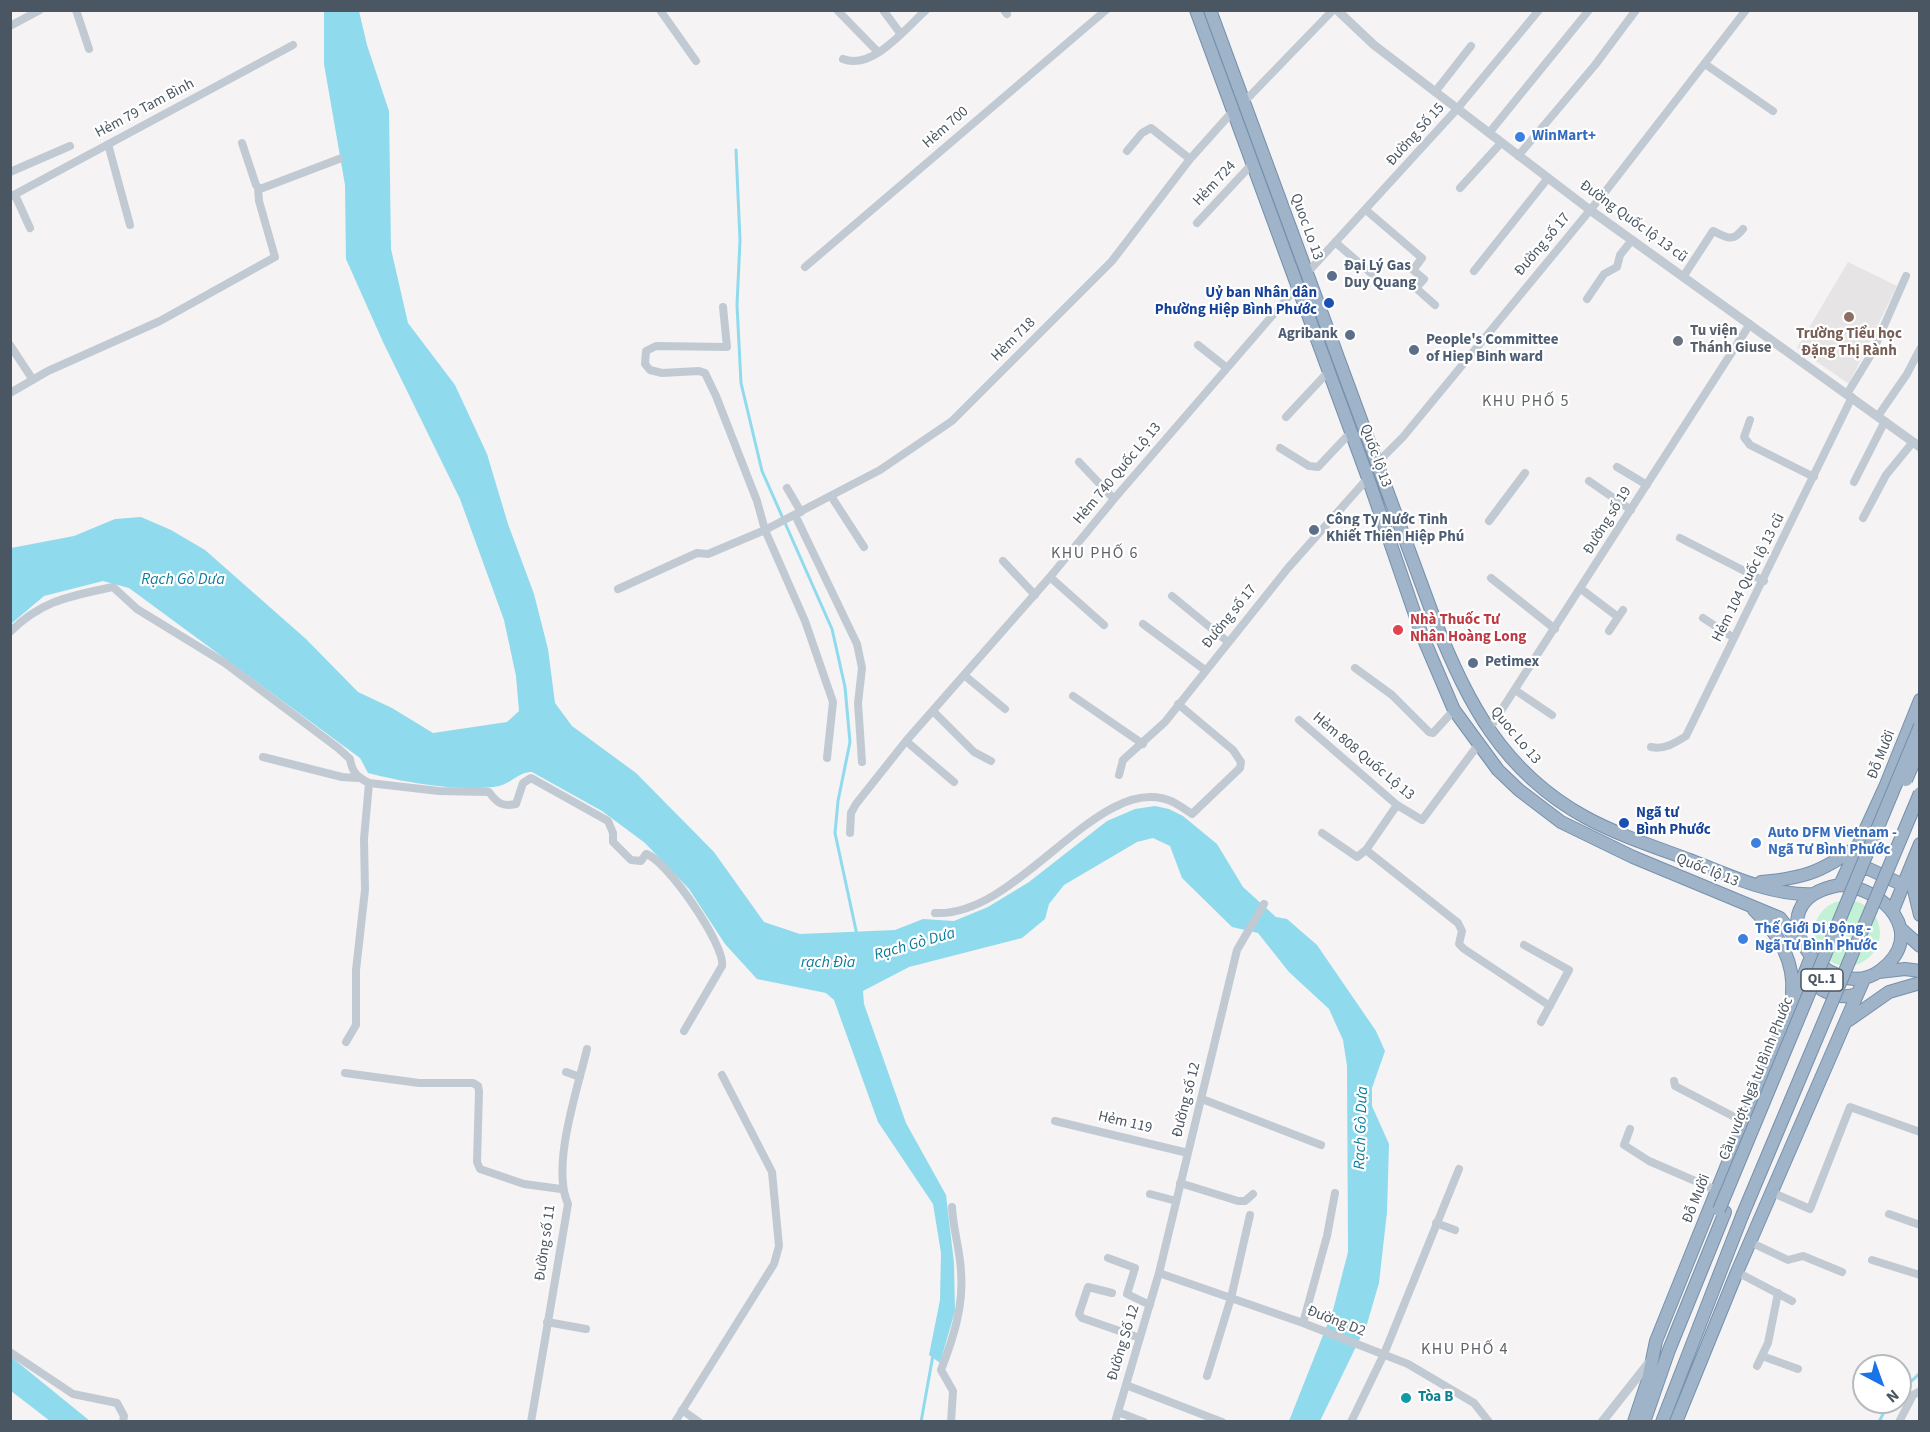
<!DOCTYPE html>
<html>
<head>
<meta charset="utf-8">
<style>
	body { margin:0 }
	#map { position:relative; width:1930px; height:1432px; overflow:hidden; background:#f5f3f3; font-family:"Source Sans 3",sans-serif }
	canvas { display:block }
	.frame { position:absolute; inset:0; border:12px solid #4a5661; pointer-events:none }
	.north { position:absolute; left:1852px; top:1354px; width:60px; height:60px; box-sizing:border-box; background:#fff; border:2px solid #b7bbc0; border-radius:50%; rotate:139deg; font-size:16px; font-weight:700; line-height:24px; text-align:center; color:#4a5661 }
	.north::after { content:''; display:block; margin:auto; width:21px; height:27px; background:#1a73e8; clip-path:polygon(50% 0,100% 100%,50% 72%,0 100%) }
</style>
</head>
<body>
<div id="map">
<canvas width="1930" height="1432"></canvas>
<div class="frame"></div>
<div class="north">N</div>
</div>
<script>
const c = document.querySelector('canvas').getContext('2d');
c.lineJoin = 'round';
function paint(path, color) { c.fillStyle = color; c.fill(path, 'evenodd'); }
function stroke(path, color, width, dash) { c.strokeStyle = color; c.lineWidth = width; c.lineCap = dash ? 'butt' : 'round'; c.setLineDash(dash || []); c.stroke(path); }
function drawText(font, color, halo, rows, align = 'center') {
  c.font = font + ' "Source Sans 3",sans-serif'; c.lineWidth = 4.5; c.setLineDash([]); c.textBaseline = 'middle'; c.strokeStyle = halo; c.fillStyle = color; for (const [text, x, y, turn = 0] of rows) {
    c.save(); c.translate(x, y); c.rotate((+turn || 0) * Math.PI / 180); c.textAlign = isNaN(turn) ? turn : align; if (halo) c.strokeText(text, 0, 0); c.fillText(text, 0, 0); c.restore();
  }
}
paint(new Path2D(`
	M1848,262L1897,286L1849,384L1797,348Z`), '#e6e4e5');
paint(new Path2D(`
	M1814 933a33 33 0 1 1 66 0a33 33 0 1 1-66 0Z`), '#c3f1d5');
paint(new Path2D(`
	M324,11H359L367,45L389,111L391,249L408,323L455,385L487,454L508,524L534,594L548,649L555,703L572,726L636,773L714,852L764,922L800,934L895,930L923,919L954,921L988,907L1029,882L1107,821L1135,809L1155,806L1169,809L1183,816L1217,844L1243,887L1276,917L1287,919L1317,945L1376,1031L1385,1051L1372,1088V1106L1389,1144L1387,1212L1379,1283L1367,1324L1320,1421H1289L1333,1310L1348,1252L1347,1066L1343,1040L1329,1009L1289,972L1258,933L1232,927L1182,878L1170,846L1153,838L1137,842L1064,885L1049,904L1045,919L1022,938L909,967L863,991L864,1004L906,1123L946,1195L954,1263L955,1311L940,1363L929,1355L940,1300L941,1253L933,1204L878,1122L834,1000L826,993L757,979L725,944L689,889L645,843L602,811L532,772C518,772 512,783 499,786C463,793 403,782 368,773L360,758L129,588L103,581L44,596L11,624V548L74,536L115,519L141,517L171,530L205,550L306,639L358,692L392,708L433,733L507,722L519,711L516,676L504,620L460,499L383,342L346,259L345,185L324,64Z
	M10,1356L90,1421H50L11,1391Z`), '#90daee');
stroke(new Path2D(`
	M736,150L740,240L737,305L741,383L762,471L832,629L845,687L850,742L838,801L835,833L857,935
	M1900,1392L1920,1373
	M921,1422L933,1355
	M1879,1422L1889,1402`), '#90daee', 3);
const trunk = new Path2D(`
	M1196,10L1368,478L1422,635L1454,710L1498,770L1519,790L1561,822L1633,857L1780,918L1801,945
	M1210,10L1434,618C1466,701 1503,772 1585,817C1618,835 1655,847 1690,860C1728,875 1772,896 1813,894
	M1915,863L1914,890L1920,915
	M1852,869H1869L1903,885
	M1761,882C1805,878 1821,872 1858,846
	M1840,885C1884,888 1928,934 1881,970C1829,1010 1746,901 1840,885Z
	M1840,885L1885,787L1920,700
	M1754,910C1777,932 1795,961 1792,994
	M1893,910L1920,844
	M1900,928L1920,946
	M1879,972L1905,969L1920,971
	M1807,978C1821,991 1838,1001 1857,994
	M1849,1020L1889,992L1920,983
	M1634,1422L1648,1380L1656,1341L1811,957
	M1644,1422L1669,1350L1725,1212
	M1662,1422L1742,1216
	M1676,1422L1737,1272L1864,979`);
stroke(trunk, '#7690ad', 14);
stroke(new Path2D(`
	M76,10L89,49
	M660,10L696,61
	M883,10L900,33
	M1004,10L1007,14
	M838,11L878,52
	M10,26L40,10
	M843,59C872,71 906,28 926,10
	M1705,64L1773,111
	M1435,92L1471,46
	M1245,101L1333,10
	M1489,133L1589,10
	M242,143L256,185L260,189L339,159
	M108,144L130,225
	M1127,151L1142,133L1151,128L1190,159
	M1518,156L1595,65L1636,10
	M10,172L70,146
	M1460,188L1501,143
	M15,195L30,228
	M10,197L293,45
	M1366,210L1422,258L1413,270L1424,279L1416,288L1435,305
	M1197,223L1252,164
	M1335,242L1380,281
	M805,267L1106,10
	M1474,271L1548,178
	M1307,273L1457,109L1539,10
	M1683,277L1713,231C1727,237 1732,243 1743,229
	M1587,299L1604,274L1617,267L1620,255L1632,240
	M723,307L727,347L656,346L646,351L645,364L650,370L662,373L699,371L705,373L716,396L757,501L765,530L805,621L833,702L827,758
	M10,345L33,380
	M1198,345L1227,368
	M10,393L48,371L160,321L275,257L259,201L258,188
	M1847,394L1872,353L1906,276
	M1878,416L1907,374L1920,349
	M1286,417L1328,372
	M1750,420L1744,437L1750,445L1814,477
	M1280,448L1309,466L1318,467L1351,432
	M1079,462L1114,499
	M1377,463L1403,437L1605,192L1746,10
	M1617,467L1647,485
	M1589,481L1631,510
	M1854,482L1885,421
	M787,488L801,512
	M831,496L864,547
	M795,515L857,644L862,668L858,703L862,762
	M1863,518L1886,475L1913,442
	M1489,521L1525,473
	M1680,538L1764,581
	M1003,561L1035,595
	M1050,577L1104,625
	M1491,578L1555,629
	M618,589L697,553L708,554L765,530L880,470L952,421L1112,261L1190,159L1233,111
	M1581,589L1618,617
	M1172,596L1228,642
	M1703,618L1734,638
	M1143,624L1205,670
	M1609,631L1623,610
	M10,632C42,600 71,596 113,587L137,609L225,663L338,748L350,759C352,772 357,777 369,783
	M1355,668L1392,695L1429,732L1433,733L1454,710
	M964,675L1005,709
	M1515,690L1552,715
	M1073,696L1143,744
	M933,711L974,752L991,761
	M1299,720L1397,805L1422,820L1478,745
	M1488,731L1750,324
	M906,741L954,782
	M1651,747C1664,750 1675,743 1686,736L1852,397
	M263,757L342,777L357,778
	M1119,775L1123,760L1165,722L1288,568L1368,478
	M850,833L851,813L856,804L906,741L1050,577L1114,499L1297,287
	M1322,833L1357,857L1366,850L1397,805
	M1366,850L1458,923L1462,931L1459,944L1464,949L1550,1006
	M935,913C1020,918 1100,768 1173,802C1179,805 1186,810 1192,814L1240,768L1241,762L1233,750L1178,704
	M1524,945L1569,970L1541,1022
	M346,1042L356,1025V970L365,890L364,839L369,783L439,791L489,792C497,803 502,807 516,804L523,783L531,778L608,821L613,833V842L631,860L641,861L646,854C666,859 726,946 722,966L684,1031
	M566,1072L580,1077
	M345,1073L419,1083H473L478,1086L479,1091L477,1162L480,1169L524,1184L561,1189
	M1674,1081L1675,1086L1744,1122
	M1202,1099L1321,1145
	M1055,1121L1188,1153
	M1630,1129L1624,1145L1649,1161L1716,1190
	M1180,1183L1238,1201H1245L1253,1194
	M1771,1192L1810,1209L1850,1107L1920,1132
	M1150,1194L1176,1201
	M1889,1214L1920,1225
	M1436,1223L1455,1230
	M1750,1242L1788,1260L1803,1256L1842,1272
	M1108,1258L1135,1268L1127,1294L1150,1305
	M1872,1260L1920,1275
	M1737,1272L1792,1301
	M1159,1273L1303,1323L1408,1364L1474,1403L1489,1422
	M1112,1293L1088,1287L1079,1314L1082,1318L1140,1338
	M547,1322L586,1329
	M1303,1323L1327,1236L1335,1193
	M10,1352L73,1394L117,1403L124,1416L123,1422
	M1762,1356L1798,1369
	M1757,1366L1768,1343L1778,1293
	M1207,1376L1231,1298L1250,1215
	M1126,1385L1222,1422
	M682,1410L699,1422
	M1118,1412L1144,1422
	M531,1422L568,1204C551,1166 577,1091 587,1049
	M675,1422L774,1264L779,1246L772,1172L722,1075
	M951,1422L953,1391L941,1370C953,1339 964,1306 961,1271C960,1250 953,1229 952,1207
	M1115,1422L1159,1273L1237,950L1264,904
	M1351,1422L1384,1354L1459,1169
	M1899,1422L1913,1395L1920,1391`), '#c1cad2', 8);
stroke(new Path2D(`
	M1337,10L1374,45L1590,210L1920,447
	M1602,1422L1651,1360`), '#c1cad2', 9);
stroke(trunk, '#9fb4c9', 12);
const trunkBridge = new Path2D(`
	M1906,780L1920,748
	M1719,1210L1920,726
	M1742,1216L1920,793`);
stroke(trunkBridge, '#7690ad', 14, []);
stroke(trunkBridge, '#9fb4c9', 12);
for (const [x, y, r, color] of [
	[1520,137,6,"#3f7fe0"],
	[1332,276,6,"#5c6f8a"],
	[1329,303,6,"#1a4fb4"],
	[1849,317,6,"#8d6e63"],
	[1350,335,6,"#5c6f8a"],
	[1678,341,6,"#6b7280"],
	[1414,350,6,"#5c6f8a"],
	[1314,530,6,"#5c6f8a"],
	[1398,630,6,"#e0444e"],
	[1473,663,6,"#5c6f8a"],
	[1624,823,6,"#1a4fb4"],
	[1756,843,6,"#3f7fe0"],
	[1743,939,6,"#3f7fe0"],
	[1406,1398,6,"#0f9aa8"]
]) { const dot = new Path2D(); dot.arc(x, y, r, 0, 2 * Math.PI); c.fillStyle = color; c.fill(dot); stroke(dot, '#fff', 2); }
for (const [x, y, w] of [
	[1822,980,42]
]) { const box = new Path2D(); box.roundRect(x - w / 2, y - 11, w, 22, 4.5); c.fillStyle = '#fff'; c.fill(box); stroke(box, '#4a5661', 1.5); }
drawText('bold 14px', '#4a5661', null, [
	["QL.1",1822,980]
]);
drawText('15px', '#4a5661', '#fff', [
	["Hẻm 79 Tam Bình",145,109,-28],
	["Hẻm 700",946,128,-41],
	["Đường Số 15",1416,135,-48],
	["Hẻm 724",1215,184,-47],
	["Đường Quốc lộ 13 cũ",1633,222,36],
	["Quoc Lo 13",1306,227,70],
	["Đường số 17",1543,245,-50],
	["Hẻm 718",1014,340,-45],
	["Quốc lộ 13",1375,456,70],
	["Hẻm 740 Quốc Lộ 13",1118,474,-50],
	["Đường số 19",1608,521,-58],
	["Hẻm 104 Quốc lộ 13 cũ",1749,578,-63],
	["Đường số 17",1230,617,-51],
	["Quoc Lo 13",1515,736,50],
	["Đỗ Mười",1882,755,-68],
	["Hẻm 808 Quốc Lộ 13",1363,757,40],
	["Quốc lộ 13",1707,871,22],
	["Cầu vượt Ngã tư Bình Phước",1757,1079,-68],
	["Đường số 12",1187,1100,-76],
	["Hẻm 119",1125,1123,13],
	["Đỗ Mười",1697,1199,-68],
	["Đường số 11",546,1243,-82],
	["Đường D2",1336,1322,21],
	["Đường Số 12",1124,1343,-73]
]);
drawText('bold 15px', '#366cbe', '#fff', [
	["WinMart+",1532,137],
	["Auto DFM Vietnam -",1768,834],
	["Ngã Tư Bình Phước",1768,851],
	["Thế Giới Di Động -",1755,930],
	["Ngã Tư Bình Phước",1755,947]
], 'left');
drawText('bold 15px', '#4e5e75', '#fff', [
	["Đại Lý Gas",1344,267],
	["Duy Quang",1344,284],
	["Agribank",1338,335,"right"],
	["People's Committee",1426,341],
	["of Hiep Binh ward",1426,358],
	["Công Ty Nước Tinh",1326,521],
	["Khiết Thiên Hiệp Phú",1326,538],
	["Petimex",1485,663]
], 'left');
drawText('bold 15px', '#164399', '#fff', [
	["Uỷ ban Nhân dân",1317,294],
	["Phường Hiệp Bình Phước",1317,311],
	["Ngã tư",1636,814,"left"],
	["Bình Phước",1636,831,"left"]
], 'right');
drawText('bold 15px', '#5b616d', '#fff', [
	["Tu viện",1690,332],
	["Thánh Giuse",1690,349]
], 'left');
drawText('bold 15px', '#785e54', '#fff', [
	["Trường Tiểu học",1849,335],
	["Đặng Thị Rành",1849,352]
]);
drawText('bold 15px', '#be3a42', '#fff', [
	["Nhà Thuốc Tư",1410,621],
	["Nhân Hoàng Long",1410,638]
], 'left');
drawText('bold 15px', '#0d838f', '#fff', [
	["Tòa B",1418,1398]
], 'left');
c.letterSpacing = '1.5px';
drawText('16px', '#5f6368', '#fff', [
	["KHU PHỐ 5",1526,402],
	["KHU PHỐ 6",1095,554],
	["KHU PHỐ 4",1465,1350]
]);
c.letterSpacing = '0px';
drawText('italic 16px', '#0c7c9b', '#fff', [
	["Rạch Gò Dưa",183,580],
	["Rạch Gò Dưa",915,945,-16],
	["rạch Đìa",828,963],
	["Rạch Gò Dưa",1362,1128,-88]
]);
</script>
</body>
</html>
